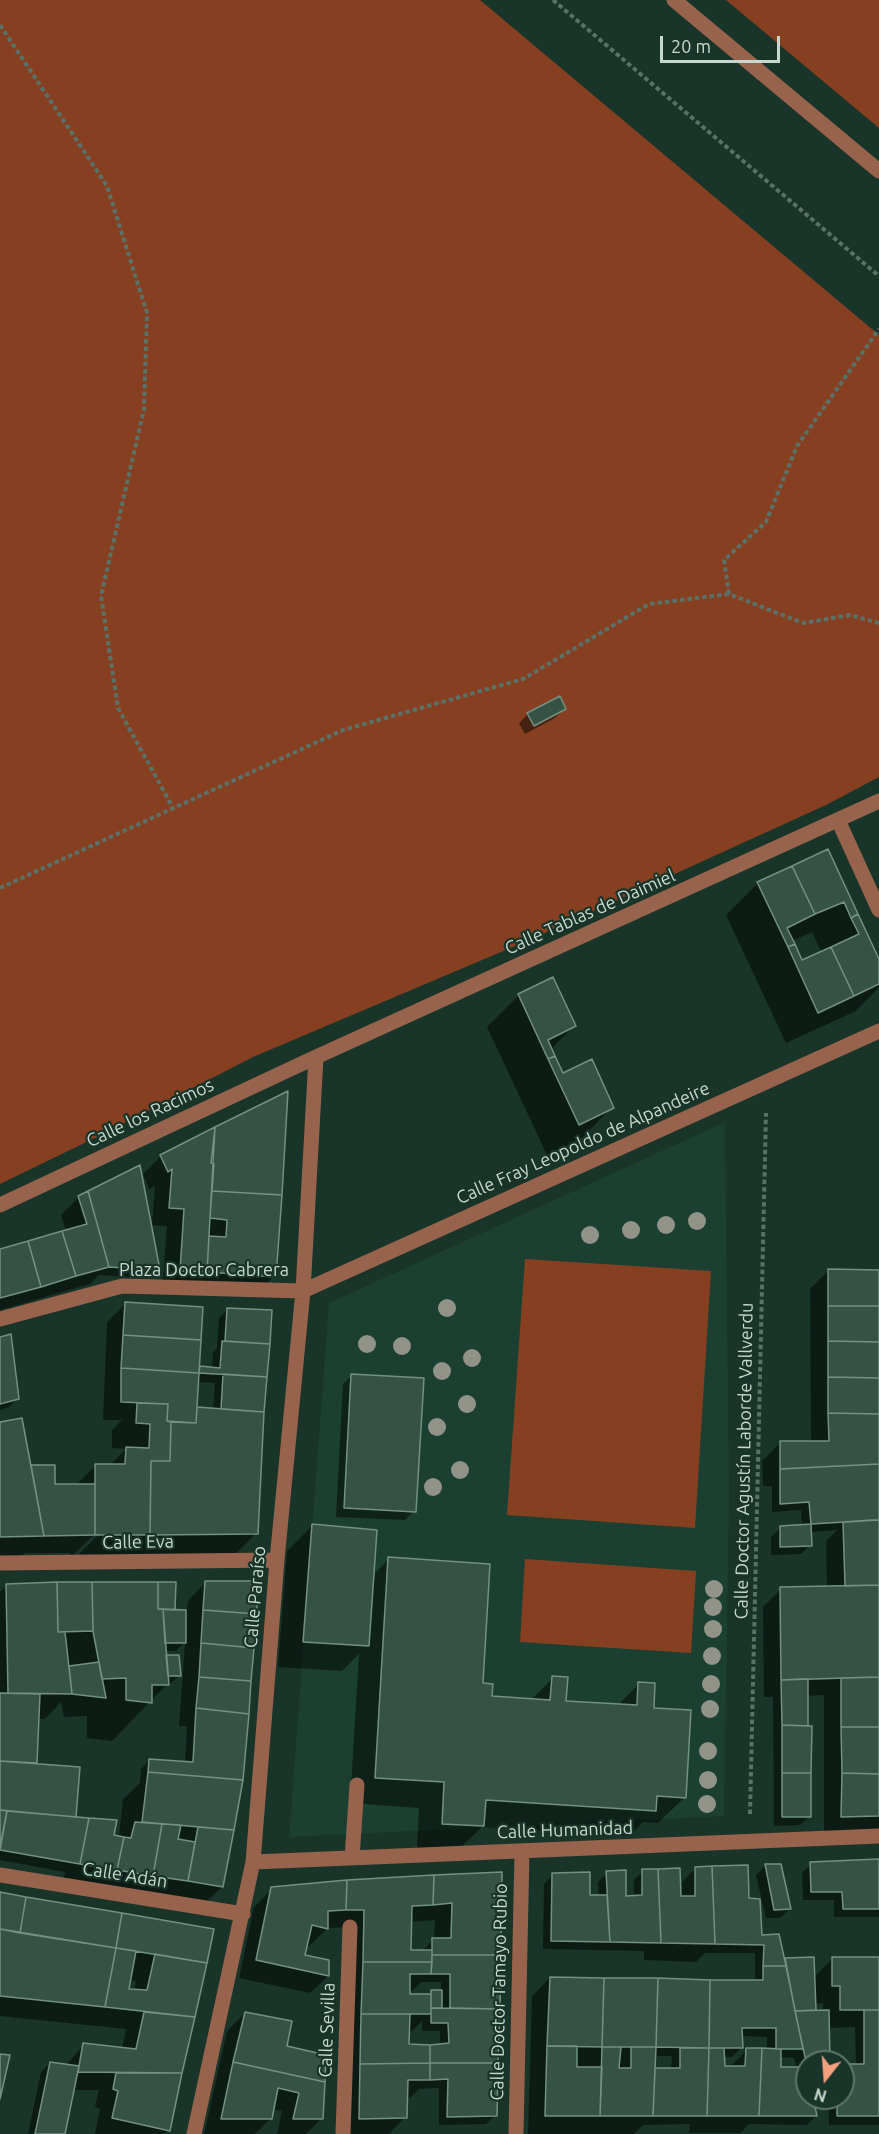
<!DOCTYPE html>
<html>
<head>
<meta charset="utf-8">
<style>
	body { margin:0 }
	#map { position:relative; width:879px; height:2134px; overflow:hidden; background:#193429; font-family:Ubuntu,sans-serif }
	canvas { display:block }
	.north { position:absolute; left:795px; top:2050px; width:60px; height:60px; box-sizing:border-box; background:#193429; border:2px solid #5f766c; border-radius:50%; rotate:197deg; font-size:16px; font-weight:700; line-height:24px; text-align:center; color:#c8d8d0 }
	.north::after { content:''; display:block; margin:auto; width:21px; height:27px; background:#f2a07e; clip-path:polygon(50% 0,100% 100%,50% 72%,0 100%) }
	.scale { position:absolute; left:660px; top:36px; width:120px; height:27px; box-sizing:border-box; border:3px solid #c8d8d0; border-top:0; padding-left:8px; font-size:18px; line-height:21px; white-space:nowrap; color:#c8d8d0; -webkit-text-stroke:4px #193429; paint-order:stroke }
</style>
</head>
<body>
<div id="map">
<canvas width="879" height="2134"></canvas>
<div class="north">N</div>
<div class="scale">20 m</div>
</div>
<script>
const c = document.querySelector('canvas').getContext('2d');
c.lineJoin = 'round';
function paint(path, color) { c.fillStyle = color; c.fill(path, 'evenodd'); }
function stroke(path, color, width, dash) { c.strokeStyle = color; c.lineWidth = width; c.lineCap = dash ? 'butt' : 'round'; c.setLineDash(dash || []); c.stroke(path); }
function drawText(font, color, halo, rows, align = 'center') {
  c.font = font + ' Ubuntu,sans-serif'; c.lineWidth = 4.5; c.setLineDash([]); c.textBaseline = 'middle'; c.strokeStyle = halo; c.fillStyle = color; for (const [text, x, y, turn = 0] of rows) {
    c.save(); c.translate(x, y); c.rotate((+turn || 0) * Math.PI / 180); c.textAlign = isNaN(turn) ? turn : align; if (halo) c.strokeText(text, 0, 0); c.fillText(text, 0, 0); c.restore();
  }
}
paint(new Path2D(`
	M725,1122L729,1495L724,1816L289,1837L329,1303Z`), '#1b4031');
paint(new Path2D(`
	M0,0H480L879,335V777L826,805L534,938L253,1057L103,1134L0,1184Z
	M726,0H879V128Z
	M525,1259L711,1271L695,1528L507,1515Z
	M525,1559L696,1571L691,1653L520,1642Z`), '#864021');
paint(new Path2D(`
	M564,709L555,718L525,734L519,723L528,714Z
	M827,851L879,962V987L856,1011L786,1043L726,915L758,883ZM812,932L822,953L801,962L792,941Z
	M519,995L574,1026L550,1050L562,1075L612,1107L581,1139L547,1155L487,1027Z
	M215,1129L274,1276L256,1294L162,1288L167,1226L152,1225L155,1186L149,1189L143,1174L161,1156Z
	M79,1197L158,1269L149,1278L99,1275L90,1284L0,1310V1250L66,1231L61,1215Z
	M828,1271L879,1272V1833L824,1834V1695L806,1696L810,1816L800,1825L774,1826L773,1697H764L763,1607L781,1589L827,1588L826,1541L837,1530L810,1532V1545L801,1554L771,1555V1537L781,1528L802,1526L801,1510L772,1512V1486H763L762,1461L780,1443L811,1442L810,1289Z
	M125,1304L197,1371L200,1368L212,1369L213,1352L217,1348L219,1318L228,1309L270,1312L256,1533L231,1559L73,1560L102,1531L100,1529L70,1558V1553H25L17,1561H0V1424L30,1466H54V1486L76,1485L95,1466H109L126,1449L112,1448V1430L122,1420H103L107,1322ZM197,1382L215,1383L213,1410L195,1409Z
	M0,1338L18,1398L9,1407L0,1410Z
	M352,1375L414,1511L405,1520L336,1517L343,1384Z
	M313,1525L373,1575L389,1559L491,1697L531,1700L553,1678L565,1702L617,1706L639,1684L652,1709L684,1798L658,1823L643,1822L629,1836L482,1827L457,1851L417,1849L419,1808L350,1803L359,1654L342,1671L278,1667L287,1551Z
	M206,1582L242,1780L222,1887L196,1912L63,1882L65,1872L0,1860V1592L6,1586L187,1611L188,1601ZM185,1642L179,1726H187L185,1763L150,1760L141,1769L140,1783L123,1799L119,1837L113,1836L73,1818L36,1765L38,1719H45L61,1702L64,1717L87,1716V1738L112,1741L167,1684H170L179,1676L165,1656V1651H176Z
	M879,1861V1917H834V1900H803L802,1873L811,1864Z
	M765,1866L789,1909L780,1918H766L756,1875Z
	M696,1868L748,1899L760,1936L783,1960L813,1958V1978L833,1958L879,1959V2125H829L828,2098H843V2065H856L855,2027L828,2028V2062H807V2098H812L816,2116L807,2125L749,2124L740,2133H689L690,2124L643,2125L634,2134H528L532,1996L550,1978L755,1982V1953H705L696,1962L644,1960V1951L543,1949L544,1884L553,1875L588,1896H599L598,1882L607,1873L624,1897H634V1880L643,1871L679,1885ZM823,2003V2011H814V2004ZM741,2036L767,2037V2050H747L729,2068H723V2057H732L741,2048ZM654,2056H672L671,2069L653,2072ZM779,2057L794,2058L797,2069H779Z
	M500,1873L495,2115L486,2124L439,2125V2088L419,2089L410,2098H406L405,2117L389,2134H341L347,1927L328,1928L309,1946H306L303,1956L328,1976L310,1993L239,1978L254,1907L272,1889ZM435,1920L434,1939L421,1952H409L410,1922ZM421,1982H441V1992L432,1991L428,1995H408V1991H412ZM422,2021V2031H440V2045H407L408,2032H411Z
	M0,1893L212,1930L168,2130L165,2134H95L100,2109L95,2107L99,2090H73L63,2134H28L41,2072L50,2063L65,2066L84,2045L122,2049L126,2029L0,2016ZM129,1980L136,1981L134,1991L127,1990Z
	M245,2013L285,2047L322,2118L306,2134H277L282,2111L272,2109L271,2118L255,2134H204L227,2031Z`), '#0007');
const building = new Path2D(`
	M560,696L566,709L534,726L527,713Z
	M828,849L858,914L851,918L844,902L815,914L792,866Z
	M792,866L815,914L787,928L795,944L788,947L757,882Z
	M858,914L879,959V984L854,996L831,947L859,934L851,918Z
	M795,944L802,960L831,947L854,996L818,1013L788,947Z
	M553,977L576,1026L548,1040L555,1056L548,1059L518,994Z
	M555,1056L563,1073L592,1059L614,1108L579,1125L548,1059Z
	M288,1091L282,1195L212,1191L214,1164L211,1163L215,1127Z
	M215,1127L207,1272L180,1271L184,1209L169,1208L172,1169L168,1172L160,1155Z
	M140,1165L160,1270L109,1267L88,1191Z
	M88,1191L109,1267L76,1276L62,1231L87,1224L78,1196Z
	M212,1191L282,1195L276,1277L207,1272L209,1236L226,1237L227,1220L210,1218Z
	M62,1231L76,1276L41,1287L28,1241Z
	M28,1241L41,1287L0,1298V1249Z
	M828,1269L879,1270V1306H828Z
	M125,1302L203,1307L201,1340L123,1335Z
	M828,1306H879V1342L828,1341Z
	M227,1308L272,1310L270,1344L225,1341Z
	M11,1334L19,1399L0,1404V1337Z
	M123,1335L201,1340L199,1373L121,1368Z
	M222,1341L270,1344L267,1377L199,1373L200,1366L220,1368Z
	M828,1341L879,1342V1378L828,1377Z
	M121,1368L199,1373L196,1423L167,1421L168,1404L121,1402Z
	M223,1374L267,1377L264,1412L221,1409Z
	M351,1374L424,1378L416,1512L344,1508Z
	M828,1377L879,1378V1414L828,1413Z
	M137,1403L168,1404L167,1421L171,1422L170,1461H151L150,1535H95V1464H125L126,1447L149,1448L150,1424L136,1423Z
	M197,1407L264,1412L258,1534L150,1535L151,1461H170L171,1422L196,1423Z
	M828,1413L879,1414V1464L780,1469V1441H829Z
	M22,1418L44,1536L0,1537V1422Z
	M879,1464V1520L811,1524L809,1502L780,1504V1469Z
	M31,1465H55V1484H95V1535L44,1536Z
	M872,1520H879V1585L845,1586L843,1522Z
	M312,1524L377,1530L369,1646L303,1642Z
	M811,1524L812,1546L780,1547V1526Z
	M388,1557L490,1564L483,1683L493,1684L492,1696L550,1700L552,1676L568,1677L566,1701L637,1705L638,1682L655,1683L654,1708L691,1710L686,1798L657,1796L656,1811L486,1800L484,1826L442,1824L444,1782L375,1778Z
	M205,1581H257V1614L203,1610Z
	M57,1582L58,1632H65L72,1694L8,1693L6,1584Z
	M57,1582H92L93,1631L58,1632Z
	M92,1582H158V1609H163L169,1685H152V1703L126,1700V1678L102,1679L93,1631Z
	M158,1582H176L175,1610L158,1609Z
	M879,1585V1677L781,1680L780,1587Z
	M163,1609L186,1610V1643H165Z
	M203,1610L257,1614L254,1648L201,1643Z
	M201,1643L254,1648L251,1681L199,1677Z
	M166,1655H179L181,1676H168Z
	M99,1662L106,1698L72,1694L69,1666Z
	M199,1677L251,1681L249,1714L196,1708Z
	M879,1677V1727H841V1678Z
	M801,1679H808V1726L782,1725L781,1680Z
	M0,1693L40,1694L37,1763L0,1761Z
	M196,1708L249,1714L243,1780L148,1772L149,1759L193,1762Z
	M782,1725L812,1726L811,1773H782Z
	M841,1727H879V1774L842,1773Z
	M0,1761L80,1767L76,1817L0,1810Z
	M148,1772L243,1780L234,1830L142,1822Z
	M782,1773H811V1817H782Z
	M842,1773L879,1774V1816L841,1817Z
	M0,1810L7,1811L0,1847Z
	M7,1811L89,1818L80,1864L0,1850Z
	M89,1818L117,1820L114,1835L124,1837L117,1870L80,1864Z
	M135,1822L162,1824L153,1876L117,1870L124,1837L131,1838Z
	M162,1824L181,1825L178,1839L195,1842L188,1881L153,1876Z
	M198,1827L234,1830L223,1887L188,1881Z
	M879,1859V1909H843L842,1892H811L810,1862Z
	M765,1864H781L791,1909L774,1910Z
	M748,1865L749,1898L760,1899L762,1935L779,1934L786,1966H763L764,1945L715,1944L712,1866Z
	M712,1866L715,1944L661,1943L658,1869L680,1868L681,1896H695V1867Z
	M642,1869H658L661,1943L610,1942L606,1871L626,1870V1896L642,1895Z
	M502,1872L501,1955H432V1938H451L452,1903L433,1905L434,1875Z
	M590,1872V1895H607L610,1942L551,1941L552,1873Z
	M434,1875L433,1905L412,1906L411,1950H432V1962H363L364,1910H346L347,1880Z
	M347,1880L346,1910L328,1911V1929L312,1925L305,1955L329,1960V1976L256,1960L271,1887Z
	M0,1892L26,1897L20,1933L0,1929Z
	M26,1897L122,1913L116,1948L20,1933Z
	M122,1913L214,1929L207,1963L116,1948Z
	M0,1929L116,1948L105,2007L0,1996Z
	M116,1948L136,1951L129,1989L147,1990L155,1954L207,1963L195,2017L105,2007Z
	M432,1955H501L500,2009L450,2008V1974H431Z
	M814,1957L816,2010L795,2011L785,1958Z
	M832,1957H879V2010H840V1986H832Z
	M363,1962H432L431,1974H410V1994H431V2014H361Z
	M763,1966H786L803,2049H776V2028H742L743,2048H709L710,1980H763Z
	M550,1977L604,1978L602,2047L547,2046Z
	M604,1978H658L656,2047H602Z
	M658,1978L710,1980L709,2048L656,2047Z
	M431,1990H442V2008H431Z
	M431,2008L500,2009L498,2063H430V2045L449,2043L448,2023H431Z
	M829,2010L830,2062H807V2066L795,2011Z
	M864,2010H879V2116H837V2098H843V2064H864Z
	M144,2012L195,2017L182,2073L78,2072L83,2043L136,2049Z
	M245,2012L292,2021L287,2046L326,2055L325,2082L233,2062Z
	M361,2014H410L409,2044L430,2045V2063L360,2064Z
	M547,2046H577V2067H602L600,2116H545Z
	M602,2047H621L619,2068H631V2047H656L653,2116H600Z
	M680,2048H709L707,2116H653L655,2068H680Z
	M709,2048H724L725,2066H745L746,2048H762L759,2116H707Z
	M762,2048L781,2049V2067H807V2098H813L817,2116H759Z
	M0,2054L10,2055L0,2099Z
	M50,2062L79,2066L65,2134H35Z
	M233,2062L325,2082L323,2119H293L299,2093L278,2088L272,2119H221Z
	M430,2063V2080H408L407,2118L359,2119L360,2064Z
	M430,2063H498L497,2116L447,2117L448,2079L430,2080Z
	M116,2073H182L170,2131L112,2118L118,2091L113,2089Z`);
paint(building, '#365245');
stroke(building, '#739183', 1.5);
stroke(new Path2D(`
	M553,0L879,276
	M0,25L107,186L147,313L144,409L101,596L118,708L173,808
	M729,594L724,560L766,522L797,446L879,329
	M0,888L343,730L523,679L649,604L729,594L803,623L850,615L879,623
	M750,1814L766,1113`), '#5a7167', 4, [4.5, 3]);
stroke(new Path2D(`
	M674,0L879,171
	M838,820L879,910
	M0,1205L316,1057L879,801
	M0,1319L122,1286L303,1291L879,1031
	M0,1563L277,1560
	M352,1858L357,1785
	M253,1862L879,1836
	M0,1875L243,1914
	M194,2134L253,1862L277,1560L303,1291L316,1057
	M343,2134L350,1927
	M516,2134L522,1852`), '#97634d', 15);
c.fillStyle = '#919288';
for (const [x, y] of [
	[697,1221],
	[666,1225],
	[631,1230],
	[590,1235],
	[447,1308],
	[367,1344],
	[402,1346],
	[472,1358],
	[442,1371],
	[467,1404],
	[437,1427],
	[460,1470],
	[433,1487],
	[714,1589],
	[713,1607],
	[713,1629],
	[712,1656],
	[711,1684],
	[710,1709],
	[708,1751],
	[708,1780],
	[707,1804]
]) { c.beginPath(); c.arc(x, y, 9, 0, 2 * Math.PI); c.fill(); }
drawText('18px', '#c8d8d0', '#193429', [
	["Calle Tablas de Daimiel",590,912,-24],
	["Calle los Racimos",150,1113,-25],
	["Calle Fray Leopoldo de Alpandeire",583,1143,-24],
	["Plaza Doctor Cabrera",204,1270],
	["Calle Doctor Agustín Laborde Vallverdu",744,1461,-89],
	["Calle Eva",138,1542,-1],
	["Calle Paraíso",255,1597,-85],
	["Calle Humanidad",565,1830,-2],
	["Calle Adán",125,1875,9],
	["Calle Doctor Tamayo Rubio",499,1992,-89],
	["Calle Sevilla",327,2030,-88]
]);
</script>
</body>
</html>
